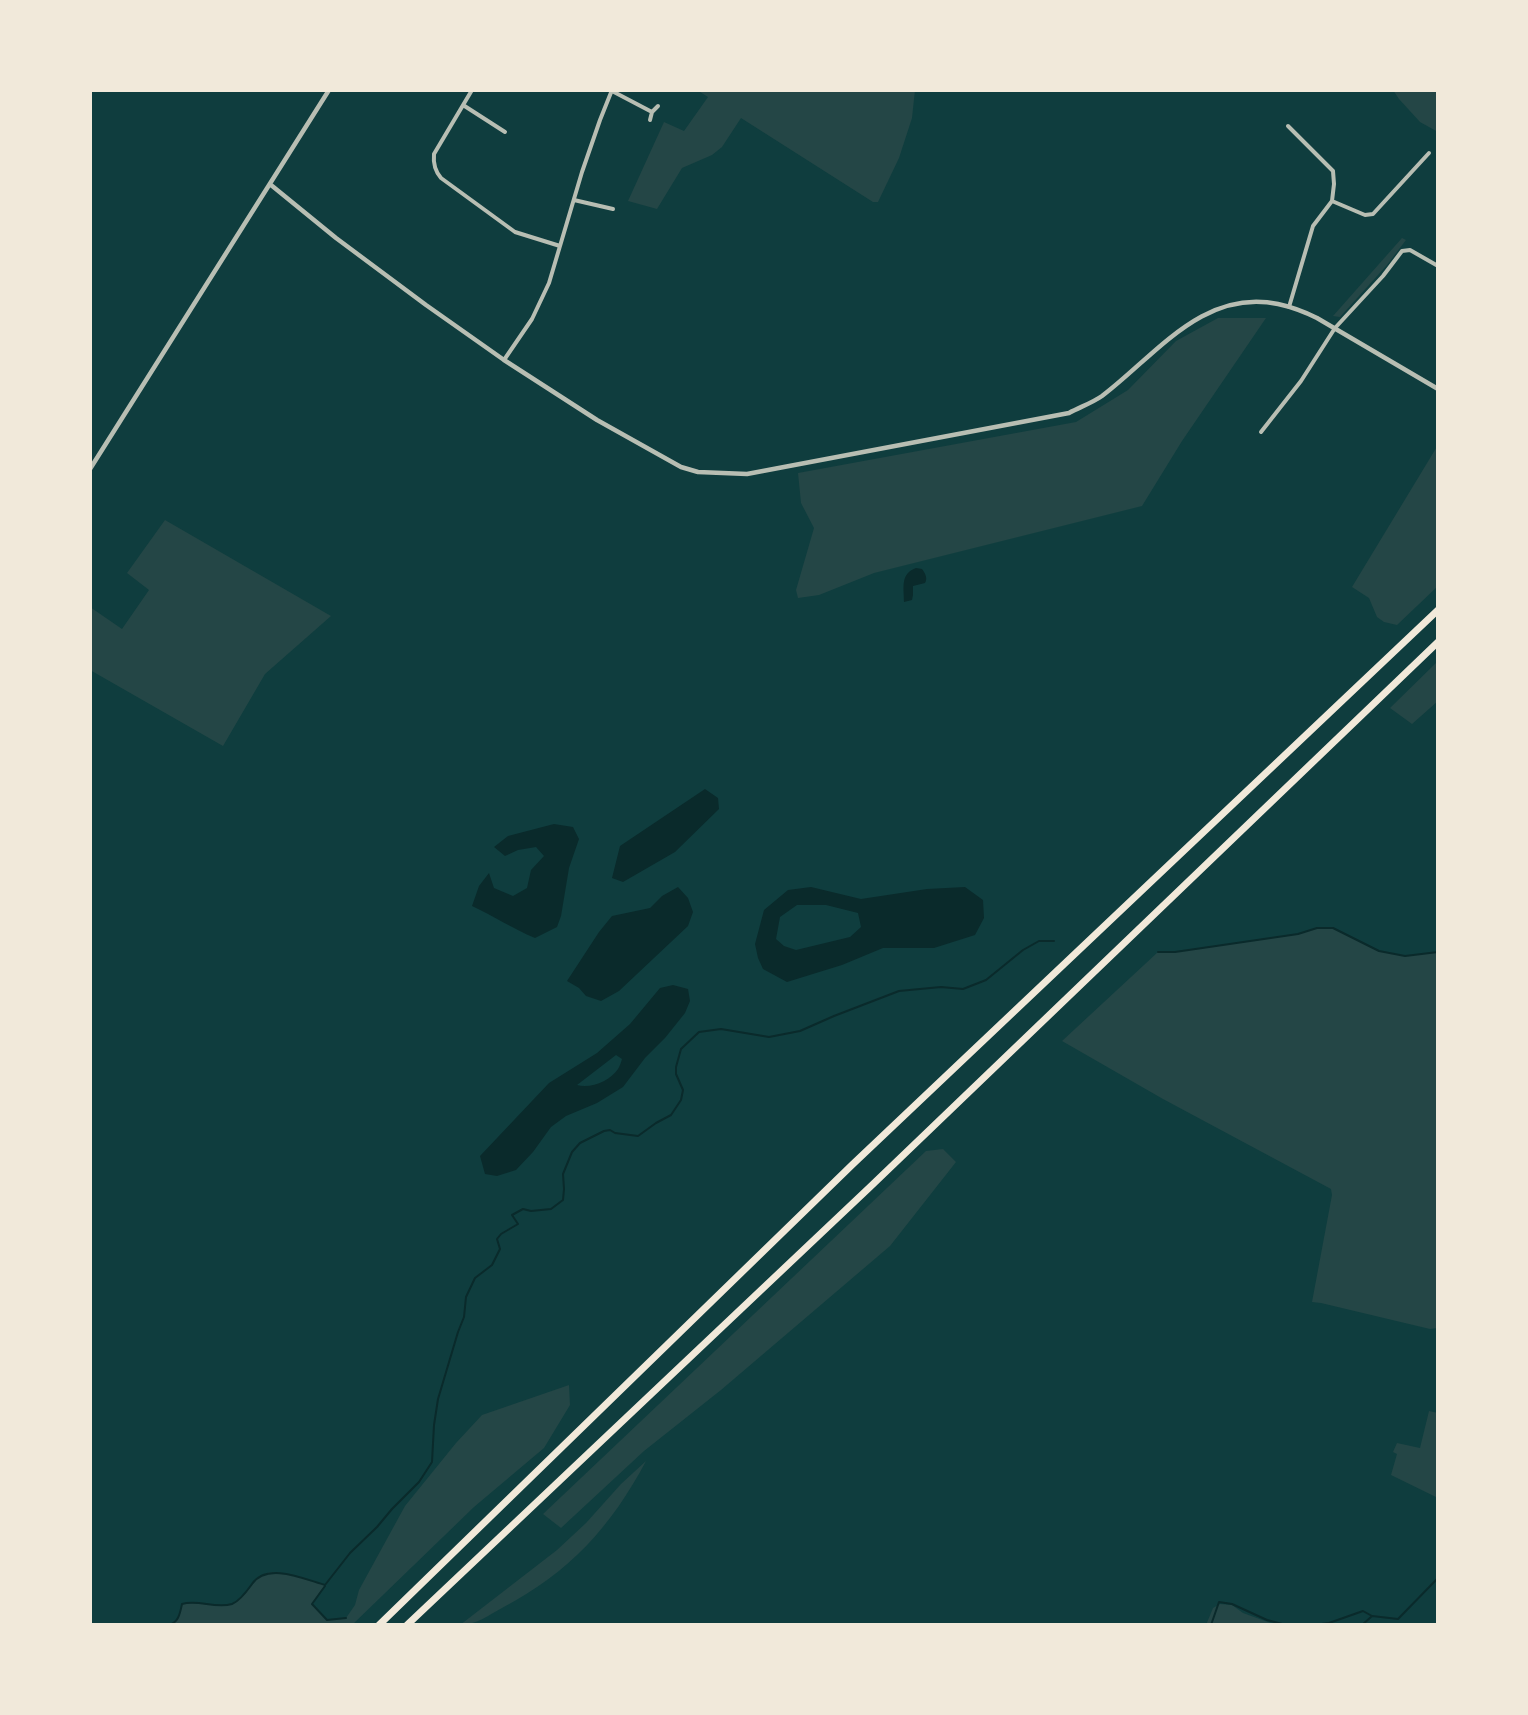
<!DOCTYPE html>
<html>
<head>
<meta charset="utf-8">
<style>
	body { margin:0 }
	#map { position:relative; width:1528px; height:1715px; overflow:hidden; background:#0f3d3e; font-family:"IBM Plex Sans",sans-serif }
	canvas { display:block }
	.frame { position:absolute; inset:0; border:92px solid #f1e9da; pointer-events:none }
</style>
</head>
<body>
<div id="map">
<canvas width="1528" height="1715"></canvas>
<div class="frame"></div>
</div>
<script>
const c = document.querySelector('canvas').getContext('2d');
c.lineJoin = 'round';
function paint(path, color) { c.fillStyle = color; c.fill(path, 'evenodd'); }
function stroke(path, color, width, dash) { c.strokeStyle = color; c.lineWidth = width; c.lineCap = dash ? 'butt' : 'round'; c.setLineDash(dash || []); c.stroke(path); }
paint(new Path2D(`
	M697,90H915L912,118L899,158L878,202H873L741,118L722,147L712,155L682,168L657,209L628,201L664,122L684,131L708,97Z
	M1393,90H1438V132L1420,122L1399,99Z
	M1402,238L1406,240L1387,265L1340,317L1333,316Z
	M1218,318H1266L1182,441L1142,506L874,573L819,595L798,598L796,590L814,528L801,503L798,473L1076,422L1128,390L1176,341Z
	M1438,445V586L1397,625L1384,622L1377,617L1369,598L1352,587Z
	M165,520L331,616L265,674L223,746L90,670V607L122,629L149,590L127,573Z
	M1438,661V701L1412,724L1390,708Z
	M1317,928H1333L1380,951L1405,956L1438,952V1328L1430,1329L1321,1303L1312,1302L1332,1195L1331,1189L1163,1099L1062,1041L1158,952H1175L1298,934Z
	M943,1149L956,1162L890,1246L721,1390L644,1451L561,1528L543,1514L926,1151Z
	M569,1385L570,1405L544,1448L474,1507L352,1625H169C179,1622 180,1613 182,1604C198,1599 215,1609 232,1604C240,1601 247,1591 252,1585C257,1579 260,1575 267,1573C280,1569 311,1581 325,1585L312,1604L327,1620L346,1618L355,1605L359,1590L405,1506L456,1443L482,1415Z
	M1429,1411L1438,1413V1498L1391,1475L1397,1454L1393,1452L1397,1443L1420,1448Z
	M646,1461C611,1527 569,1573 502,1608C489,1615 476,1625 460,1625L557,1550L586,1523L621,1484Z
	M1220,1604L1232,1605L1243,1613L1276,1625H1206L1213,1608Z`), '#244646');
paint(new Path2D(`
	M916,568L922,569C925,573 928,578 925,583L913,586V595L912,600L904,602C904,587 900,574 916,568Z
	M705,789L718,798L719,809L675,852L623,882L612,878L620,846Z
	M554,824L573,827L579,839L569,868L561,916L557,927L535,938C513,929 494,916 472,906L479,886L489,873L494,888L513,896L527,888L531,870L544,856L536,847L518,850L505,856L494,847L508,836Z
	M678,887L688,898L693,912L688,926L619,991L601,1001L586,996L579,988L567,981L599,932L612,916L650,908L662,896Z
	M811,887L861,899L927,889L965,887L983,900L984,918L975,935L934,948H883L842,965L787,982L763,969L758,958L755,944L764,910L788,890ZM797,905H826L858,913L861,927L850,937L796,950L784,946L776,939L780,917Z
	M673,985L688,989L690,1001L685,1013L665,1038L645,1058L623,1087L597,1103L566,1116L551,1127L533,1152L516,1170L497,1176L485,1174L480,1156L549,1083L597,1053L630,1024L660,988ZM616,1055L622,1059C621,1062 620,1066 618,1069C610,1081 591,1089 577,1085Z`), '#0a2a2b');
stroke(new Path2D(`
	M1158,952H1175L1298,934L1317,928H1333L1379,951L1405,956L1438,952
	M325,1586L312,1604L327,1620L346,1618
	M169,1625C179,1622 180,1613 182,1604C198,1599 215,1609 232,1604C240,1601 247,1591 252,1584C267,1562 304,1579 325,1585L350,1553L377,1527L392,1509L419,1482L432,1462L434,1425L438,1399L458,1332L464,1317L466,1297L475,1278L492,1265L500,1249L497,1239L501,1234L518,1224L512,1215L523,1209L531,1211L551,1209L563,1200L564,1189L563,1174L572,1152L580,1143L604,1131L610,1130L615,1133L638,1136L656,1123L671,1115L681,1100L683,1090L676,1074V1067L681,1049L699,1032L721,1029L769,1037L800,1031L834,1016L899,991L941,987L963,989L986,980L1023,950L1039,941H1054
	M1211,1625L1219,1602L1232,1604L1267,1620L1286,1625
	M1314,1625L1329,1623L1363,1611L1372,1616L1398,1619L1438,1578
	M1362,1625L1371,1617`), '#0a2a2b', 2);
stroke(new Path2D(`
	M472,90L434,154C433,164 435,171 441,178L515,232L560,246
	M612,91L652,112
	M463,105L505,132
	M650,120L652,112L658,106
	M1288,126L1333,171L1334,184L1332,201L1313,226L1289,307
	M574,200L613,209
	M1332,201L1365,215L1373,214L1429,153
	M504,360L532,319L549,283L582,172L600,120L612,90
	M1261,432L1301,381L1335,328L1383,276L1402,251L1410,250L1438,266`), '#b8beb3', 4);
stroke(new Path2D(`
	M271,185L336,238L426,305L504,360L597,420L681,467L698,472L747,474L1069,413C1080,407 1092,403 1102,396C1155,356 1203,288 1278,304C1292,307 1305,312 1317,318L1438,389
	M90,469L329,90`), '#b8beb3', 4.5);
stroke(new Path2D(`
	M379,1625L853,1164L1438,610
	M407,1625L870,1187L1438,642`), '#f1e9da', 7);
</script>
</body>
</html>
